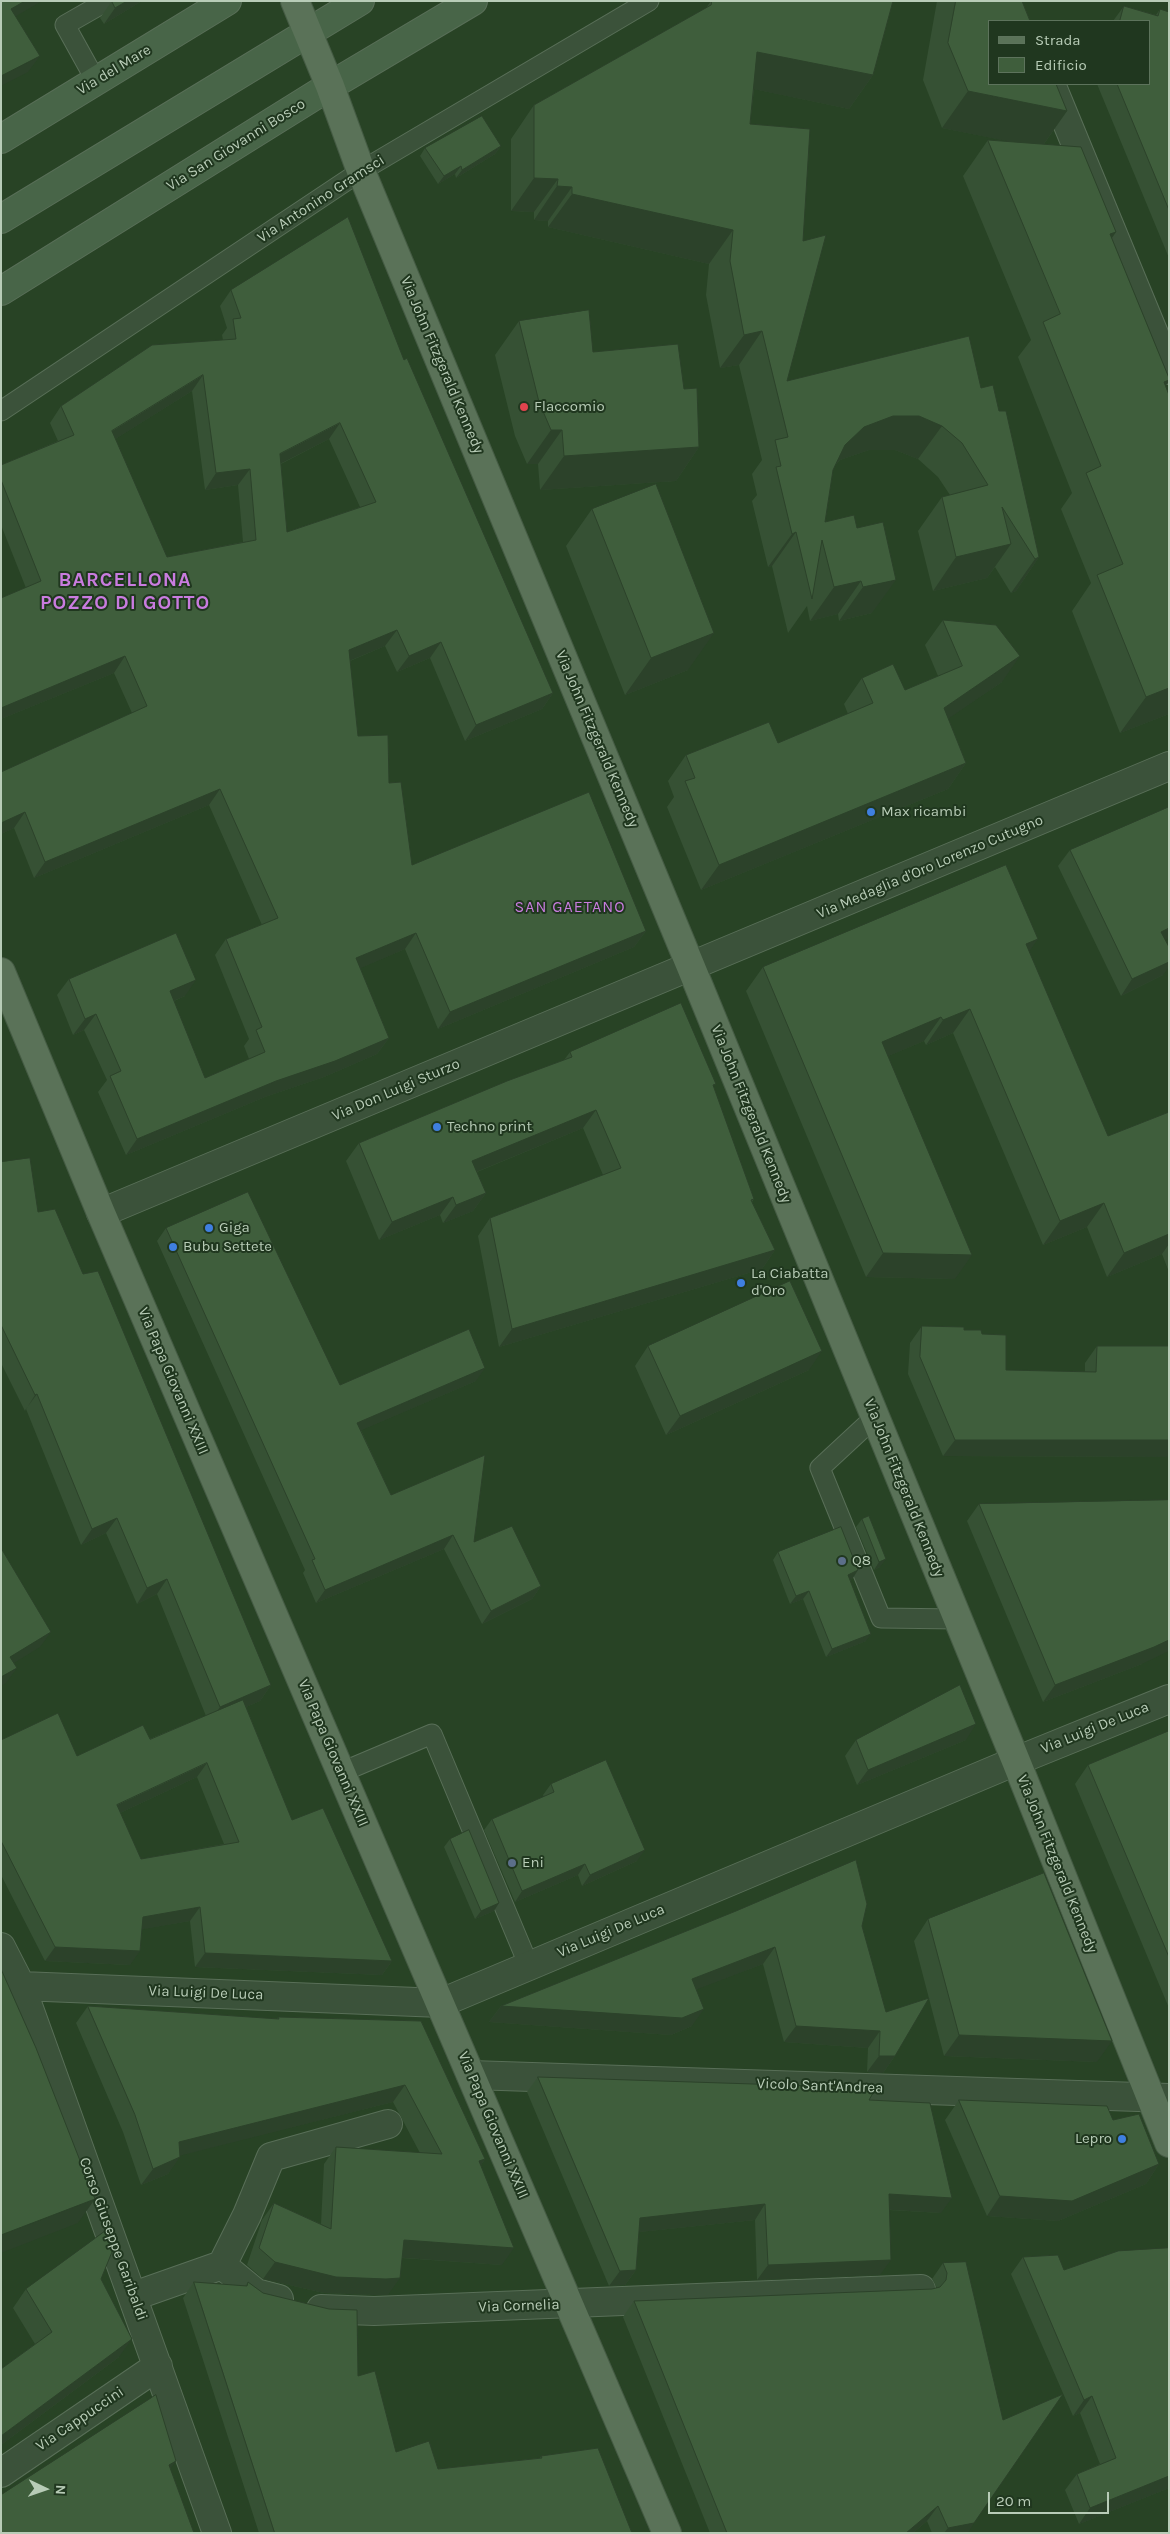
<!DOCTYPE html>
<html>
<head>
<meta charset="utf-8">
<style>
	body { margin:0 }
	#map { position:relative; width:1170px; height:2534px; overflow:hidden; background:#284325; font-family:Karla,sans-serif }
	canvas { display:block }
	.frame { position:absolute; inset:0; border:2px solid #b8ccb7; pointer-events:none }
	.legend { position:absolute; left:988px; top:20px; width:162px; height:65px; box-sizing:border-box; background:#20371f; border:1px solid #5d735c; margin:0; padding:6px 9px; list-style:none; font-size:15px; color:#b8ccb7 }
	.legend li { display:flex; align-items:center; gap:10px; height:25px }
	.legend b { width:25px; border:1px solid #5d735c }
	.north { position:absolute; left:20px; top:2464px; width:50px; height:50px; -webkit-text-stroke:4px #20371f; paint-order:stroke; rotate:93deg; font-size:14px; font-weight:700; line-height:20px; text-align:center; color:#b8ccb7 }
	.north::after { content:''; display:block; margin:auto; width:18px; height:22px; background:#b8ccb7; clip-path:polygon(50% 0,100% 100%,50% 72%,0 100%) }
	.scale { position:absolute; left:988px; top:2492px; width:121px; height:22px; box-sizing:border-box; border:2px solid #b8ccb7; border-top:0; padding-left:6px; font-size:15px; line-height:18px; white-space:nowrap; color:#b8ccb7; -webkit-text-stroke:4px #20371f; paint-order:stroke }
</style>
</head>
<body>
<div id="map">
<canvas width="1170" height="2534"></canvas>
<div class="frame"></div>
<ul class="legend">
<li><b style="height:6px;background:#5a7258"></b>Strada</li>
<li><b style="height:14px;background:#3f5e3c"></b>Edificio</li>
</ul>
<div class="north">N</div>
<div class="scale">20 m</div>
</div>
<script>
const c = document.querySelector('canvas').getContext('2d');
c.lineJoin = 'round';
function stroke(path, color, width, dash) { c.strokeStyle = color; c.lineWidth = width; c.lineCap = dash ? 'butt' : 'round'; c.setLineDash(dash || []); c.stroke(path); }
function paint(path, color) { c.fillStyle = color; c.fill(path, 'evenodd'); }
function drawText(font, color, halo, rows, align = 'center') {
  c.font = font + ' Karla,sans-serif'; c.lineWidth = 4; c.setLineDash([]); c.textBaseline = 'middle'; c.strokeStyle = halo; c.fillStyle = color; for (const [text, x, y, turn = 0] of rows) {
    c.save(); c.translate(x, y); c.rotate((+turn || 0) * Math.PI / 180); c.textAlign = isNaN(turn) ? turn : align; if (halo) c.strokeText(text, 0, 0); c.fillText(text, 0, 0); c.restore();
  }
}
const lane = new Path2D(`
	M96,81L65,25L107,1
	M1,411L361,171L649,1
	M875,1417L820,1468L881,1618L958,1619
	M342,1772L432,1734L529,1966`);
const street = new Path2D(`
	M1051,84L1169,370
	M101,1213L1169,766
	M1,1947L21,1986L217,2533
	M21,1986L441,2003L1016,1761L1169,1699
	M471,2075L1169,2098
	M222,2265L247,2215L271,2157L388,2124
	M134,2296L222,2265L256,2293L279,2299
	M321,2309L374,2311L921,2289
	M1,2473L158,2366`);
const secondary = new Path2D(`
	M1,139L227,1
	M1,219L360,1
	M1,291L330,86L473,1`);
const primary = new Path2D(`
	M295,1L330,86L361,171L691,967L1016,1761L1169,2143
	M1,972L101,1213L667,2533`);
stroke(lane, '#596f58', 21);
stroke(street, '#596f58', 30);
stroke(secondary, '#596f58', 30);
stroke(primary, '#455b44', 30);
stroke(lane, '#3b523a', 19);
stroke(street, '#3b523a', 28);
stroke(secondary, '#486548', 28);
stroke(primary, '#5a7258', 28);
paint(new Path2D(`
	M112,1H142L104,24L100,18Z
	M711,1H893L873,75L849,109L754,89L750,124L787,381L981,388L999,411L1039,557L1016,591L1011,593L995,567L987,578L933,591L918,531L942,497L950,495L938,477L918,459L895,450H869L840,460L835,465L833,470L825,522L854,515L872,613L839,621L838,614L810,621L807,606L788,633L772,566L768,567L752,501L757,495L752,474L762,460L739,365L720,368L706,295L709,264L548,227V221L534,220V212L511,211V139L534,105L706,8Z
	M937,1H1022L1067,111L1044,144L1116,232L1112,238L1169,378V381L1165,386L1169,395V714L1120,733L1072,611L1091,583L1061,509L1072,493L1018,357L1031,340L963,176L988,140L1013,142L942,128L923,80Z
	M1124,6L1156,15L1160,9L1169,12V258L1097,84H1149V21H1113Z
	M501,146L495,154L456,178L455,174L438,184L420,156L425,148Z
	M231,290L404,360L553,693L542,709L465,741L430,658L397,672L385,646L350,661L358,736L389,783L412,865L646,931L634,947L438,1029L405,949L360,968L389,1038L377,1054L324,1077L265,1097L126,1155L98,1092L107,1080L84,1030L73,1035L57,995L69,979L185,996L174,1001L205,1078L249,1059L244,1046L249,1039L215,955L226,939L262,925L209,805L34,878L14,828L1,834V772L132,713L114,673L1,719V598L26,588L1,525V465L58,441L50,423L61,406L223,340L222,335L227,328L220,306ZM192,391L205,490L238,485L243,542L167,557L115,439ZM329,439L360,507L287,532L281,464Z
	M519,321L684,389L699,447L676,481L540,490L538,464H527L515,436L495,355Z
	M592,509L688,670L625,695L566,546Z
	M943,620L1002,682L948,718L966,763L948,789L701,890L667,807L674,797L668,781L686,755L778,743L848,714L844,704L862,678L905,690L938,676L925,645Z
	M1070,850L1166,940L1163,975L1121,996L1058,866Z
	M1029,952L1108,1136L1169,1112V1272L1162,1254L1107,1277L1087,1227L1043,1245L953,1033L926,1045L924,1041L888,1056L955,1279L866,1277L746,991L763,967Z
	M570,1052L713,1087L754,1199L752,1202L775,1250L762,1269L499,1347L478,1236L490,1218L603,1175L583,1128L477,1172L486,1193L473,1211L443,1223L440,1215L379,1240L346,1161L359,1143L564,1060Z
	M1,1162L83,1274L271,1685L260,1701L246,1707L292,1820L392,1961L382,1975L195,1967L190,1921L142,1929L130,1965L45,1961L1,1875V1740L77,1756L150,1739L206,1716L157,1594L137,1604L106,1533L81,1545L26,1409L25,1411L1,1363ZM197,1777L224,1844L141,1859L120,1813Z
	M166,1228L340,1385L476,1381L361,1430L391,1495L474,1542L541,1586L532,1599L482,1624L444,1549L316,1603L303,1573L305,1570L157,1241Z
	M922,1326L964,1330L982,1334L1006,1370L1085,1372V1363L1097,1346H1169V1457L943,1456L908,1374L910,1343Z
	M648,1346L809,1370L666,1435L635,1366Z
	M979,1504L1142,1664L1043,1702L967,1521Z
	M869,1516L880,1567L874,1570L856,1527L862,1519Z
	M778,1552L853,1578L850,1579L866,1641L826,1657L803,1599L790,1604L773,1560Z
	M1169,1731V2008L1075,1784L1088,1765Z
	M856,1740H966L857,1785L845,1756Z
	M551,1784L637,1861L582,1886L578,1875L515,1902L484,1830L492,1819L544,1797L543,1795Z
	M450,1839L494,1911L475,1919L444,1847Z
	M928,1919L1097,2062L944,2056L914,1941Z
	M862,1926L895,2056L883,2073L867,2072L868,2048L784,2042L763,1964L696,1989L692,2026L671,2035L489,2022L501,2006Z
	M88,2006L277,2019L278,2017L421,2021L485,2159L481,2165L502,2265L402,2258L388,2295H374L324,2293L263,2279L247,2265L262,2220L274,2203L321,2224L324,2164L336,2147L420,2153L393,2102L180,2155L168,2174L141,2185L123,2132L76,2023Z
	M538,2077L869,2100L941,2213L889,2210L880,2275L757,2280L755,2220L639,2232L636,2270L625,2285L609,2286L527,2092Z
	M959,2100L1113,2120L1159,2164L1146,2184L1058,2221L987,2216L945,2120Z
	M1023,2257L1064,2270L1169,2488L1079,2524L1065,2490L1077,2474L1100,2464L1080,2413L1073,2416L1011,2274Z
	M966,2262L968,2533H932L927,2521L913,2533H710L623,2317L634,2301L932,2289L937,2288L932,2279L943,2263Z
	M101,2279L119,2357L1,2445V2369L35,2344L13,2308L26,2289Z
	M194,2282L245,2286L248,2282L358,2376L396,2452L438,2469L540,2458L541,2456L632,2533H259L183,2298Z`), '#365134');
paint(new Path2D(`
	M25,1H42L1,25L11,9Z
	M127,1H142L104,24L115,8Z
	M757,52L873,75L849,109L734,85Z
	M40,56L28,72L1,86V76Z
	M968,91L1067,111L1041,148L942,128Z
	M501,146L495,154L456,178L462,170Z
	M461,166L455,174L438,184L444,176Z
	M534,178L558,179L534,212L511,211Z
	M557,186L572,187L548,221L534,220Z
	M572,194L733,230L709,264L548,227Z
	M1116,232L1091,268L1110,234Z
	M762,331L739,365L720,368L744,335Z
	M203,375L192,391L101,448L112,431Z
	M1169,380V381L1144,416L1164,382Z
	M893,416H919L942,426L918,459L895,450H869L840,460L821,478L845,445L864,427Z
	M340,423L329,439L268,470L280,454Z
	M551,430H562L538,464H527Z
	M699,447L676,481L540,490L564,456Z
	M250,469L238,485L205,490L216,473Z
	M796,532L772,566L768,567L792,534Z
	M1011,544L987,578L933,591L956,557Z
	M1039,557L1016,591L1011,593L1035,559Z
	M896,580L872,613L839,621L863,587Z
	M861,581L838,614L810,621L834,587Z
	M397,630L385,646L337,666L349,650Z
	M714,633L688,670L625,695L651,658Z
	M441,642L430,658L397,672L409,656Z
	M125,656L114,673L1,719V708Z
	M1020,656L1002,682L926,734L944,708Z
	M1169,688V714L1120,733L1146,697Z
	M553,693L542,709L465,741L476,725Z
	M966,763L948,789L701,890L719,865Z
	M220,789L209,805L34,878L45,862Z
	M25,812L14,828L1,834V823Z
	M1169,928V938L1150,948L1161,932Z
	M646,931L634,947L438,1029L450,1012Z
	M416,933L405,949L345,975L356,958Z
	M1038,939L1021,963L1026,944Z
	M1169,962V967L1163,975L1121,996L1132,979Z
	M196,980L185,996L159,1007L170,991Z
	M970,1009L953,1033L926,1045L943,1020Z
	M96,1014L84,1030L73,1035L85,1019Z
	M941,1017L924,1041L865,1066L882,1042Z
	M389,1038L377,1054L324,1077L265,1097L126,1155L137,1139L276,1081Z
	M596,1110L583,1128L459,1179L472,1161Z
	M486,1193L473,1211L443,1223L456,1205Z
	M453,1197L440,1215L379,1240L392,1222Z
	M1104,1203L1087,1227L1043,1245L1060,1221Z
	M1169,1234V1244L1162,1254L1107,1277L1124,1253Z
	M775,1250L762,1269L499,1347L512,1329Z
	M883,1253L972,1255L955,1279L866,1277Z
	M822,1351L809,1370L666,1435L680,1416Z
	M485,1368L476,1381L348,1436L357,1423Z
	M37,1394L26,1409L25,1411L35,1395Z
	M955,1440H1169V1457L943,1456Z
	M117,1518L106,1533L81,1545L92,1529Z
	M453,1535L444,1549L316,1603L325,1590Z
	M886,1559L880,1567L874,1570L879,1562Z
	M858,1570L853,1578L842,1583L848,1575Z
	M167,1579L157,1594L137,1604L147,1588Z
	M541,1586L532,1599L482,1624L491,1611Z
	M809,1591L803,1599L790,1604L796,1596Z
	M51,1632L40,1647L1,1671L10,1657Z
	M871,1634L866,1641L826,1657L832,1649Z
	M1169,1640V1651L1142,1664L1043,1702L1055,1685Z
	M17,1668L6,1683L1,1686V1677Z
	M271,1685L260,1701L209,1723L220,1707Z
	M976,1724L966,1740L857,1785L868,1770Z
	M207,1763L197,1777L107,1819L117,1805Z
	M645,1850L637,1861L582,1886L590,1875Z
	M585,1864L578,1875L515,1902L522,1891Z
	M499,1903L494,1911L475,1919L481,1911Z
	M200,1907L190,1921L133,1931L143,1917Z
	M55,1947L140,1951L130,1965L45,1961Z
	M775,1947L763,1964L680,1996L692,1979Z
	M205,1953L392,1961L382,1975L195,1967Z
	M501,2006L704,2009L692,2026L671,2035L489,2022Z
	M796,2026L880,2031L868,2048L784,2042Z
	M959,2035L1112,2041L1097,2062L944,2056Z
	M879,2056H895L883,2073L867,2072Z
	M405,2085L393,2102L167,2159L179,2142Z
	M180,2157L168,2174L141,2185L153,2169Z
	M485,2159L474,2176L479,2161Z
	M1159,2164L1146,2184L1058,2221L987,2216L1000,2196Z
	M889,2194L952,2198L941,2213L878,2209Z
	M95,2199L78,2223L1,2253V2235Z
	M765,2204L755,2220L630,2233L640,2218Z
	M404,2240L514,2248L502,2265L392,2257Z
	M891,2260L880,2275L757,2280L768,2265Z
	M275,2262L400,2278L388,2295H374L324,2293L263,2279Z
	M636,2270L625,2285L609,2286L620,2271Z
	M132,2339L119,2357L1,2445V2436Z
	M1092,2396L1080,2413L1073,2416L1084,2400Z
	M176,2461L163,2480L169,2465Z
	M1169,2476V2488L1079,2524L1090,2508Z
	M938,2506L927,2521L913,2533H906Z
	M974,2523L968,2533H944L948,2528Z`), '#2c422a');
const building = new Path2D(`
	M1,1H25L11,9L40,56L1,76Z
	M112,1H127L115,8L112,2Z
	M712,1H893L873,75L757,52L750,124L810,129L803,241L826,235L787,381L969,336L981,388L993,385L999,411H1006L1039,557L1035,559L1002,507L1011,544L956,557L942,497L988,485L962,443L942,426L919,416H893L864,427L845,445L833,470L825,522L854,515L857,528L883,522L896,580L863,587L861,581L834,587L822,540L812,599L796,532L792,534L776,467L781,466L775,440L788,437L762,331L744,335L730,261L733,230L572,194V187L557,186L558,179L534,178V105L711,5Z
	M956,1H1022L1030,21H989V84H1056L1067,111L968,91L948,43Z
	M1124,6L1158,16L1160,9L1169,12V210L1117,84H1149V21H1120Z
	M482,116L501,146L462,170L461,166L444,176L425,148Z
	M988,140L1081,147L1116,232L1110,234L1169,378V380L1164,382L1169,395V688L1146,697L1097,575L1123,564L1086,473L1101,466L1043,322L1060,314Z
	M348,217L404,360L407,358L553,693L476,725L441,642L409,656L397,630L349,650L358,736L388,735L389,783L401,782L412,865L589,792L646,931L450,1012L416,933L356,958L389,1038L335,1061L276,1081L137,1139L110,1076L121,1071L96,1014L85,1019L69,979L176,933L196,980L170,991L205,1078L265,1052L256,1030L262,1027L226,939L278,918L220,789L45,862L25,812L1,823V772L147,706L125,656L1,708V598L41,581L1,480V465L74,435L61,406L152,345L236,339L233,319L241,318L231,290ZM203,375L216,473L250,469L256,540L167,557L112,431ZM340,423L376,502L287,532L280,454Z
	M589,310L593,352L678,344L684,389L697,388L699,447L564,456L562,430H551L539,402L519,321Z
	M656,484L714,633L651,658L592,509Z
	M943,620L996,625L1020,656L944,708L966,763L719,865L685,781L695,778L686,755L769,722L778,743L873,703L862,678L893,664L905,690L962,666Z
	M1169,807V928L1161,932L1169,947V962L1132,979L1070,850Z
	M1006,865L1038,939L1026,944L1108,1136L1169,1112V1234L1124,1253L1104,1203L1060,1221L970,1009L943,1020L941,1017L882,1042L972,1255L883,1253L763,967Z
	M681,1003L716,1084L713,1085L754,1199L751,1200L775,1250L512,1329L490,1218L621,1168L596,1110L472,1161L486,1193L456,1205L453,1197L392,1222L359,1143L507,1081L572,1057L570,1052Z
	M30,1158L38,1212L55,1209L83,1274L98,1271L271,1685L220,1707L167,1579L147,1588L117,1518L92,1529L37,1394L35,1395L1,1325V1162Z
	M248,1192L340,1385L469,1329L485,1368L357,1423L391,1495L485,1455L474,1542L512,1526L541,1586L491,1611L453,1535L325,1590L312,1560L315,1559L166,1228Z
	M790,1281L822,1351L680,1416L648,1346Z
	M922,1326L964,1327V1330H981L982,1334L1006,1335V1370L1096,1372L1097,1346H1169V1440H955L920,1357Z
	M1169,1500V1640L1154,1647L1055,1685L979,1504Z
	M869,1516L886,1559L879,1562L862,1519Z
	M841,1527L858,1570L848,1575L871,1634L832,1649L809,1591L796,1596L778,1552Z
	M1,1548L51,1632L10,1657L17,1668L1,1677Z
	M960,1685L976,1724L868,1770L856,1740Z
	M243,1700L292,1820L323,1808L392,1961L205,1953L200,1907L143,1917L140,1951L55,1947L1,1841V1740L58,1713L77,1756L143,1725L150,1739ZM207,1763L239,1842L141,1859L117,1805Z
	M1169,1731V1957L1088,1765Z
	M606,1760L645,1850L590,1875L585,1864L522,1891L492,1819L554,1792L551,1784Z
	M469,1830L499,1903L481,1911L450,1839Z
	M856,1860L867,1904L862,1926L886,2012L929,1998L895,2056H879L880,2031L796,2026L775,1947L692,1979L704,2009L682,2018L501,2006L736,1911Z
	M1044,1873L1112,2041L959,2035L928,1919Z
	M1,1969L36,2048L95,2199L1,2235Z
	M88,2006L279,2019L278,2017L421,2021L485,2159L479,2161L514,2248L404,2240L400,2278L386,2279L336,2277L275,2262L259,2248L274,2203L331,2229L336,2147L442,2154L405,2085L179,2142L180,2157L153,2169L135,2115Z
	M538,2077L876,2088L869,2100L930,2103L952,2198L889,2194L891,2260L768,2265L765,2204L640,2218L636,2270L620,2271Z
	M959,2100L1107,2106L1113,2120L1139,2114L1159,2164L1072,2201L1000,2196Z
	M111,2227L116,2242L101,2279L132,2339L1,2436V2369L52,2332L26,2289Z
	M1169,2248V2476L1090,2508L1077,2474L1116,2458L1092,2396L1084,2400L1023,2257L1058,2255L1064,2270L1118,2251Z
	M966,2262L1003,2420L1063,2394L974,2523L948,2528L938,2506L906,2533H727L634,2301L932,2289L940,2287L946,2280L947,2273L943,2263Z
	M194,2282L247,2286L248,2282L263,2293L329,2309L357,2310L358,2376L375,2371L396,2452L429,2441L438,2469L542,2458L541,2456L598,2448L632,2533H275Z
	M156,2395L176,2461L169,2465L194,2533H1V2495Z`);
paint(building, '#3f5e3c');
stroke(building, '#2c422a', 1);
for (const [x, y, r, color] of [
	[524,407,5,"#e0444e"],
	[871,812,5,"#3f7fe0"],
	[437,1127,5,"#3f7fe0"],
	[209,1228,5,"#3f7fe0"],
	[173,1247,5,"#3f7fe0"],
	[741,1283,5,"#3f7fe0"],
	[842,1561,5,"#5c6f8a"],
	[512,1863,5,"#5c6f8a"],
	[1122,2139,5,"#3f7fe0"]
]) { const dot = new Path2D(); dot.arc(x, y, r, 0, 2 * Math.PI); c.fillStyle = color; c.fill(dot); stroke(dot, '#20371f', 2); }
drawText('15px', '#b8ccb7', '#20371f', [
	["Via del Mare",114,70,-31],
	["Via San Giovanni Bosco",236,145,-32],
	["Via Antonino Gramsci",321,199,-33],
	["Via John Fitzgerald Kennedy",442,365,67],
	["Via John Fitzgerald Kennedy",597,739,67],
	["Via Medaglia d'Oro Lorenzo Cutugno",930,867,-23],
	["Via Don Luigi Sturzo",396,1090,-23],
	["Via John Fitzgerald Kennedy",751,1114,68],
	["Via Papa Giovanni XXIII",173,1381,67],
	["Via John Fitzgerald Kennedy",904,1488,68],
	["Via Luigi De Luca",1095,1728,-22],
	["Via Papa Giovanni XXIII",333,1753,67],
	["Via John Fitzgerald Kennedy",1057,1864,68],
	["Via Luigi De Luca",611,1931,-23],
	["Via Luigi De Luca",206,1993,2],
	["Vicolo Sant'Andrea",820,2086,2],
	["Via Papa Giovanni XXIII",493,2125,67],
	["Corso Giuseppe Garibaldi",113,2239,70],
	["Via Cornelia",519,2306,-2],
	["Via Cappuccini",80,2419,-34]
]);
drawText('15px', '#b8ccb7', '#20371f', [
	["Flaccomio",534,407],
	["Max ricambi",881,812],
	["Techno print",447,1127],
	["Giga",219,1228],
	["Bubu Settete",183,1247],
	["La Ciabatta",751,1274],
	["d'Oro",751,1291],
	["Q8",852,1561],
	["Eni",522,1863],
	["Lepro",1112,2139,"right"]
], 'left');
c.letterSpacing = '1px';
drawText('16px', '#c97cdf', '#20371f', [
	["SAN GAETANO",570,907]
]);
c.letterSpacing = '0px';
c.letterSpacing = '1px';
drawText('bold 20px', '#c97cdf', '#20371f', [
	["BARCELLONA",125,580],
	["POZZO DI GOTTO",125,603]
]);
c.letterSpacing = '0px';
</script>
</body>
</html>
